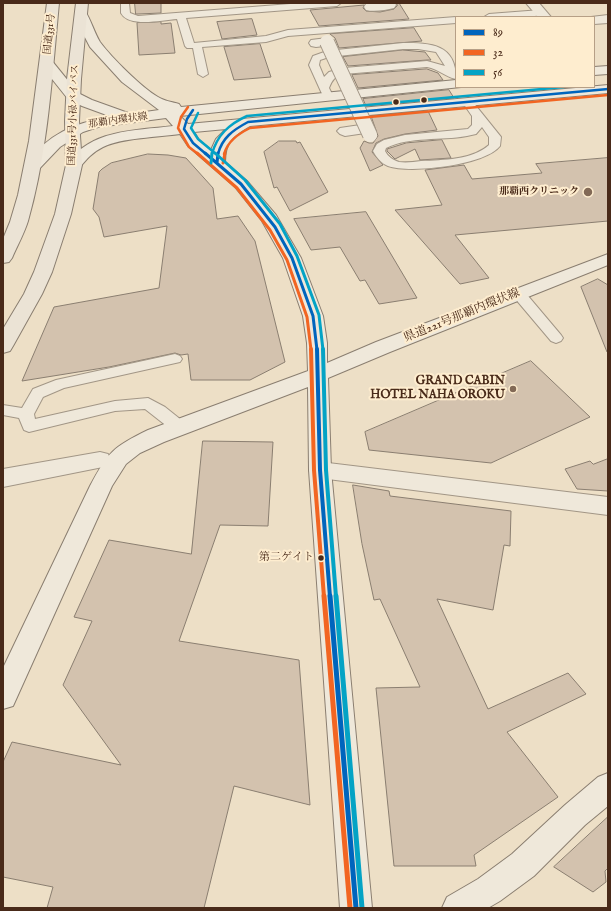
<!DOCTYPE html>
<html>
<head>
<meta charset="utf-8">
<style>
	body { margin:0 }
	#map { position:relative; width:611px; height:911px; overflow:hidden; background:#eddfc6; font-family:"IM FELL English",serif }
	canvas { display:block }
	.frame { position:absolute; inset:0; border:4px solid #492a19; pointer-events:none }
	.legend { position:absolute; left:455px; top:16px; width:140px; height:72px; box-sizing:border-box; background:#feedcf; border:1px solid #b69f86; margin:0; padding:5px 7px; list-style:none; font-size:12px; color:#492a19 }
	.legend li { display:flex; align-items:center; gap:8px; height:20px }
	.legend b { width:20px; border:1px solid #b69f86 }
</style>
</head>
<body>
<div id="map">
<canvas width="611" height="911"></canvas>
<div class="frame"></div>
<ul class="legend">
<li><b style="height:5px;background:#0065bd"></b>89</li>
<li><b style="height:5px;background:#f26522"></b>32</li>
<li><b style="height:5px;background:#04a3c5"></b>56</li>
</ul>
</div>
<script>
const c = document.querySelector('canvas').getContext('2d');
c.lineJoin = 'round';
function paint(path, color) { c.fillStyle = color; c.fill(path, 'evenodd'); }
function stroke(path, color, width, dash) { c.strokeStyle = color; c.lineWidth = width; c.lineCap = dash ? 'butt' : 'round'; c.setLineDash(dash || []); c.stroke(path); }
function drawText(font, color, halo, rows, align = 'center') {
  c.font = font + ' "IM FELL English","Noto Serif JP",serif'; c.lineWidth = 4; c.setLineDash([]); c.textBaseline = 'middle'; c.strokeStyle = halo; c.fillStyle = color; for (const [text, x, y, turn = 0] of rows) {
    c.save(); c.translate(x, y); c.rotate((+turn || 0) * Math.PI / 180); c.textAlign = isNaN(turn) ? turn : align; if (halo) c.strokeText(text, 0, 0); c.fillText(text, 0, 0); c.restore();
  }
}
const building = new Path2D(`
	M135,3H161V13L138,14H136Z
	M397,3H399L409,19L319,26L310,10L364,5L363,8L366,11L380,12L394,9L397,6Z
	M252,19L257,35L222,39L217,22Z
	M161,22V24L171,23L175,53L139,55L137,23Z
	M414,28L422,41L339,48L335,38L330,34Z
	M260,44L271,77L234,80L224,47Z
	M403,50L425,52L431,60H427L348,66L343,57Z
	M427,69L438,73L443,80L358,88L352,75Z
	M449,90L454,98L366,106L363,99Z
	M428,111L437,130L405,134L384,139L376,143L372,152L383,165L370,171L360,148L364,141L369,143H373L378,136L371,116Z
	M442,140L451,158L420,160L415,149L395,159L387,151V149L406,143Z
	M279,141H296L297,143L300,142L328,192L290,211L277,187L274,188L264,152Z
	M148,154L168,155L186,158L213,188L217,219L238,216L255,241L285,362L250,380H191L188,354L181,355L175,353L109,367L22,381L54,307L159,288L167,226L104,237L99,217L93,209L99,172L102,169L111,163Z
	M608,158V221L455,235L489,278L460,284L395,210L442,205L425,170L464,165L472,179L542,173L536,164Z
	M366,212L417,298L379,304L365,280L360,281L340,247L311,250L294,219Z
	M598,279L608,285V351L607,352L581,287Z
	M531,361L590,417L491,463L369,450L365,432Z
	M203,441L273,442L268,526L220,525L179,641L299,660L310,805L234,786L204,908H47L53,887L3,877V762L12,742L121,765L63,685L92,621L74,617L109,540L191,554Z
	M608,459V491L577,489L565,469L590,461L593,464Z
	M353,485L389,491L390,496L511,511L510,546L504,545L493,610L437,599L488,709L568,673L586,694L507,732L558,797L474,855L476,866H394L376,688L420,687L380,599L374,600L362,544Z
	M608,817V868L605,871L606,882L593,892L554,867Z`);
paint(building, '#d3c2ae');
stroke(building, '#8a7e70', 1);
const lane = new Path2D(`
	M121,3H129L130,13L138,16L303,3H341L337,6L186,18L194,43L266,36L288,30L456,17V23L288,36L266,42L202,47L208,74L203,77L198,74L193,48H187L185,46L177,19C162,20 129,28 121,13Z
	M541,10L546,13L544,15L525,17H484L489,14Z
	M403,43C431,43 456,44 456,79C445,77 439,69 427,67L344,74C335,76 332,80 329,88L333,96L328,99L323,96L309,65L313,56L327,51ZM403,49H418L436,52L445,66L427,61L344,68L329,72L324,77L319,65L320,60L329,57Z
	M468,100L472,101L501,137L500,146C486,165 410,174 388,166C381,163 377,158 373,151L377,144L384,140L405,135L468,129L472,125V116L463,103ZM482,127L489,137V145C472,160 443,160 421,161C414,162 406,163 399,162C393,160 388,157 385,151L386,148C411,136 440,141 467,136L476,134Z
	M518,289L523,290L561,335L563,338L561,341L556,343L551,341L513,296L511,293L513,290Z
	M175,354L180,356L182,359L180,362L64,388L43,397L34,414L35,419L115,401L148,398L165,407L185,423L187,427L185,431L179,433L173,431L145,409L115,411L29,432L24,430L19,418L3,415V405L22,408L33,389L56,380Z`);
const street = new Path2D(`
	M373,3H395L396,5L394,8C386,10 374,12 366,10L364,7L366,4Z
	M526,3H539L551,17H538Z
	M608,15V23L594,24V17H591Z
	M327,38L332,39L334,42L332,45L316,47L311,46L309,43L311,40Z
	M367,124L372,126L375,129L372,132L345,136L340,134L337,131L340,128Z
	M100,452L108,454L111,460L108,466L3,487V469Z
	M320,462L608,497V515L320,478L312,476L309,470L312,464Z`);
const secondary = new Path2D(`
	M81,10L85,11C91,20 94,32 100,42C111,57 142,88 158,97C164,101 173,102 179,104L181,107L456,80V87H461L180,116L188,124L608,85V93L250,126C233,136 225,142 225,162L247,181L276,215L301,258L323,316L327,343V363L376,342L608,254V265L390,352L328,378L331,470L372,908H340L309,470L308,387L164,442L140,453L126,464L112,486L13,706L3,709V668L90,486C108,452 113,447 148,430L308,371L307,343L303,316L283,258L262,221L235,187L188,146L180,134C160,137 120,138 103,147C99,149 94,152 90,156C82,163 81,171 68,168L66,165C91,129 133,131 173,126L166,118L98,127L83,132L60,147L39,169L33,171L27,169L25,166C47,134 75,122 112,117L82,106L68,99L40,64L42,61H52L78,93L92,100L131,114L159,110L122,82L90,47L78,24L75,14L77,11ZM226,129L216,139L211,150L199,140L194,132Z
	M608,66V74L594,75V67Z
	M608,773V806L585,825L534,876L500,901L488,908H442L447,897L478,879L512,854L565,805L598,777Z`);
const highway = new Path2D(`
	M47,3H59C52,76 48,151 28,221C24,234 17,246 12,258L9,262L3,263V239L10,222L18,195L29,141Z
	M76,3H88L81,79L79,121L82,165L71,214L52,272L42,294L13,346L10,351L3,353V329L24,294L34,272L55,214L66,165L65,121L67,79Z`);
stroke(lane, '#a29686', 2);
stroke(street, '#a29686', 2);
stroke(secondary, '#8a7e70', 2);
stroke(highway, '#8a7e70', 2);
paint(lane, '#efe8da');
paint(street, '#efe8da');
paint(secondary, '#efe8da');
paint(highway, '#ebe3d5');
const streetBridge = new Path2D(`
	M327,42L370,135`);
stroke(streetBridge, '#a29686', 16, []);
stroke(streetBridge, '#efe8da', 14);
stroke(new Path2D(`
	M193,110L187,119L184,129L193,143L206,154
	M218,154C222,138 233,130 248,122L608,89`), '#0065bd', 2.5);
stroke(new Path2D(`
	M205,153L241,184L275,227L292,258L313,316L317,350
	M217,163L218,153`), '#0065bd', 3);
stroke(new Path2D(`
	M317,349L320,470L330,597`), '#0065bd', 4);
stroke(new Path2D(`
	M330,596L356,908`), '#0065bd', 5);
stroke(new Path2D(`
	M188,107L181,117L178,128L189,147L198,154
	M224,154C228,141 238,134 250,128L608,95`), '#f26522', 2.5);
stroke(new Path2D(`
	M197,153L237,188L270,230L287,260L307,317L311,350
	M223,163L225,153`), '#f26522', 3);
stroke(new Path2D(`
	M311,349L314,470L324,597`), '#f26522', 4);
stroke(new Path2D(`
	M324,596L350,908`), '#f26522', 5);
stroke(new Path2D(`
	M198,113L191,128L198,139L216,154
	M212,154C217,135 229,124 247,116L564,87`), '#04a3c5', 2.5);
stroke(new Path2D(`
	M215,153L245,180L280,224L297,256L319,315L323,350
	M211,163L212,153`), '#04a3c5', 3);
stroke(new Path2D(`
	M323,349L326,470L336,597`), '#04a3c5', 4);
stroke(new Path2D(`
	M336,596L362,908`), '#04a3c5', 5);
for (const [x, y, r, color] of [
	[424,100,3.5,"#492a19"],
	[396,102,3.5,"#492a19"],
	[588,192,5,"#826956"],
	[513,389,4,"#826956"],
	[321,558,3.5,"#492a19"]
]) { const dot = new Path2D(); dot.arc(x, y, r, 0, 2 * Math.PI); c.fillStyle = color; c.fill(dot); stroke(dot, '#feedcf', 1.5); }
drawText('10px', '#492a19', '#feedcf', [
	["国道331号",50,34,-84],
	["国道331号小禄バイパス",74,115,-88],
	["那覇内環状線",118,121,-8]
]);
drawText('bold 10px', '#492a19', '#feedcf', [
	["那覇西クリニック",579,192]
], 'right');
drawText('11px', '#492a19', '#feedcf', [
	["第二ゲイト",314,558]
], 'right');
drawText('12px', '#492a19', '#feedcf', [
	["県道221号那覇内環状線",462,316,-22]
]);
drawText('bold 12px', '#492a19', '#feedcf', [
	["GRAND CABIN",505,382],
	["HOTEL NAHA OROKU",505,396]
], 'right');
</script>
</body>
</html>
